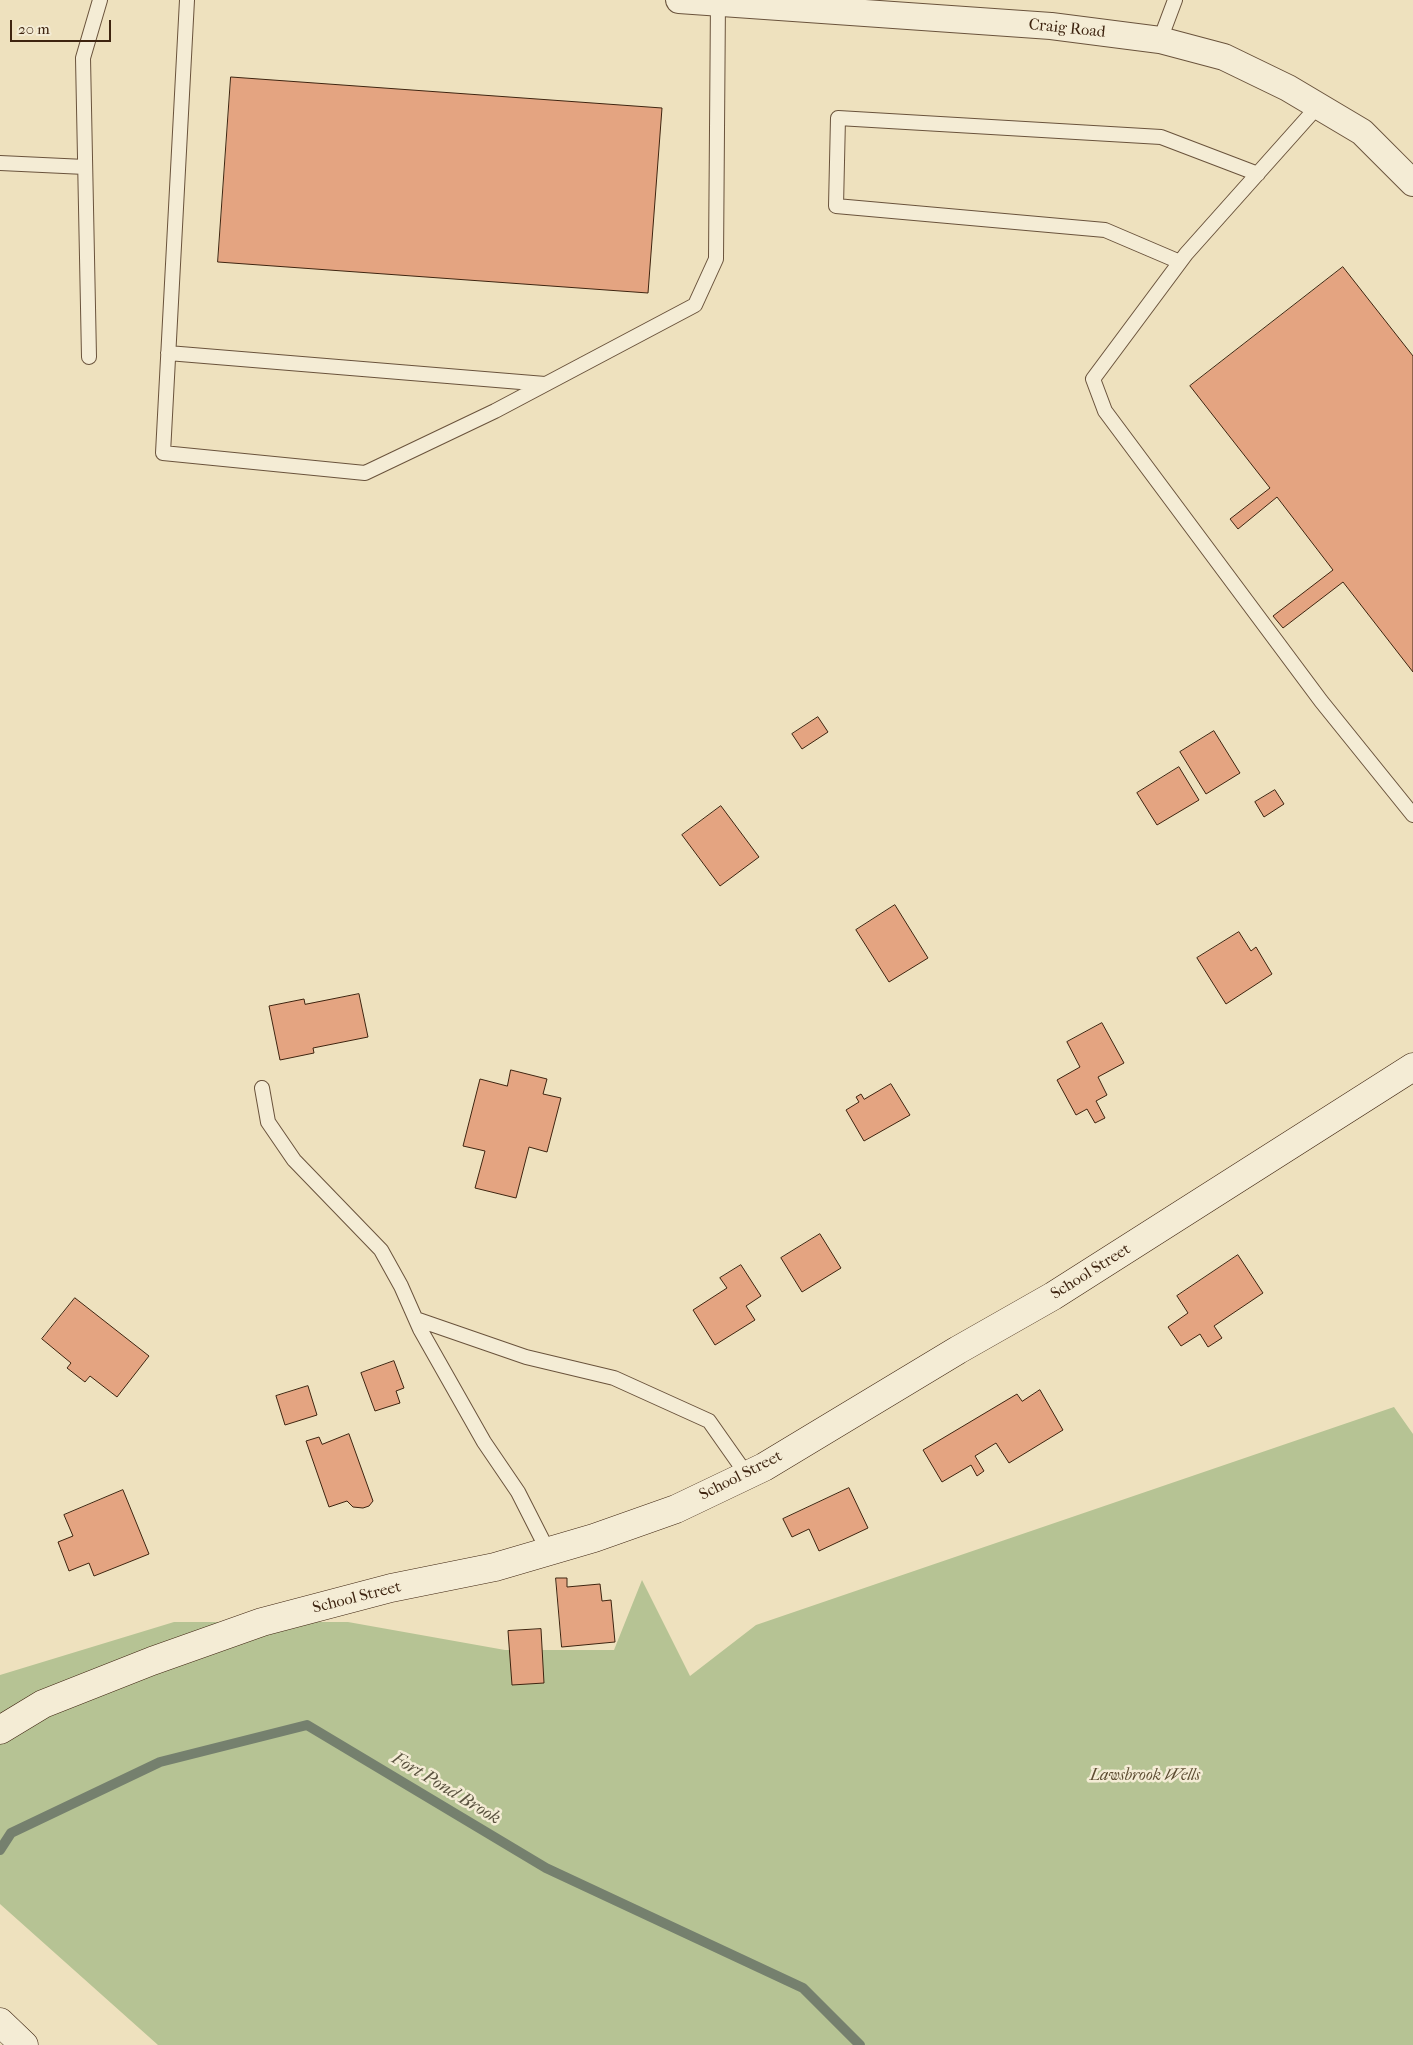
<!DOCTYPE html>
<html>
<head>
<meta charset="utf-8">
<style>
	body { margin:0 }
	#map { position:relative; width:1413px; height:2045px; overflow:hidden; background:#eee1be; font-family:"IM FELL French Canon",serif }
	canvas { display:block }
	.scale { position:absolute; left:10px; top:20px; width:101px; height:22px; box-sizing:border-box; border:2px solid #3e2410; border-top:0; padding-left:6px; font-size:15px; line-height:18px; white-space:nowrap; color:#3e2410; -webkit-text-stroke:4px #f4ecd5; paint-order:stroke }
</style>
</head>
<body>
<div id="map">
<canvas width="1413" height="2045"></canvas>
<div class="scale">20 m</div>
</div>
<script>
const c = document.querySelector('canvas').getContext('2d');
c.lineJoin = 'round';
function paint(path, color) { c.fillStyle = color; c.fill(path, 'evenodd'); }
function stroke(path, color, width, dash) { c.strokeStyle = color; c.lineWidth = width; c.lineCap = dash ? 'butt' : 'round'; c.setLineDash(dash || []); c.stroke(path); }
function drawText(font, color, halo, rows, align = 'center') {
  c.font = font + ' "IM FELL French Canon",serif'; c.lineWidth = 5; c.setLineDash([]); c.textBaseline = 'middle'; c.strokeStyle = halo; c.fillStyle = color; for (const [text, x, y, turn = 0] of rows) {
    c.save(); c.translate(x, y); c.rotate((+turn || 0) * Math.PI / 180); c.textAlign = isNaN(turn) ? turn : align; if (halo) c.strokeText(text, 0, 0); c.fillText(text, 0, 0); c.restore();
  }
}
paint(new Path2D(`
	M1394,1407L1413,1434V2045H158L0,1904V1675L174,1622H348L505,1650H614L642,1580L690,1676L756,1625Z`), '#b6c394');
stroke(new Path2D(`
	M0,1850L11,1833L160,1762L307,1725L546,1868L803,1988L860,2045`), '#75806e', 10);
const building = new Path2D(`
	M231,77L662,108L648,293L218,262Z
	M1343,267L1413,356V672L1343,582L1283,628L1273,616L1333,570L1277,497L1238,529L1230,519L1270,488L1190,386Z
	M818,717L828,732L802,749L792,734Z
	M1214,731L1240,773L1206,794L1180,752Z
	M1179,767L1199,800L1157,825L1137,793Z
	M1275,790L1284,804L1264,817L1255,802Z
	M721,806L759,857L720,886L682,835Z
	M895,905L928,958L889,982L856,930Z
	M1239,932L1251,951L1256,947L1272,974L1226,1004L1197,958Z
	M359,994L368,1037L313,1048L314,1053L280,1060L269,1006L304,999L305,1004Z
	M1102,1023L1124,1063L1098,1077L1107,1095L1096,1101L1105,1118L1095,1123L1087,1109L1076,1115L1057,1080L1080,1067L1067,1042Z
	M511,1070L547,1079L543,1094L561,1098L547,1152L529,1147L516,1198L475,1188L485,1151L463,1146L480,1079L507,1086Z
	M891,1084L910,1115L864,1141L846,1110L859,1102L856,1097L861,1094L864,1099Z
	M820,1234L841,1268L802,1292L781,1258Z
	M1238,1255L1263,1293L1214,1326L1222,1338L1208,1347L1200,1334L1181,1346L1168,1327L1188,1313L1177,1296Z
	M741,1265L761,1296L746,1306L755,1320L715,1345L693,1310L727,1288L720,1278Z
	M75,1298L149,1356L117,1397L90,1376L85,1382L67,1368L71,1363L42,1339Z
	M394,1361L404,1388L396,1391L400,1403L375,1411L361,1373Z
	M308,1386L317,1415L285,1425L276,1396Z
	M1040,1390L1063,1430L1009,1463L996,1443L975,1456L984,1471L977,1476L971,1465L942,1482L923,1450L1017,1394L1022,1401Z
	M349,1434L373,1501L369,1506L363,1508L353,1507L347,1501L329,1507L306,1441L319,1437L322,1444Z
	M849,1488L868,1528L819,1551L809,1529L792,1537L783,1519Z
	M123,1490L149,1554L94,1576L89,1563L69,1571L58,1542L73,1536L64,1515Z
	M556,1578H567V1587L600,1584L602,1601L611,1600L615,1642L562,1647Z
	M541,1629L544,1683L512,1685L508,1631Z`);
paint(building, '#e4a481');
stroke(building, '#3e2410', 1);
const lane = new Path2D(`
	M187,0L163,453L365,473L495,411L695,305L716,259L718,0
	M1160,40L1175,0
	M1318,106L1186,254L1093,379L1105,411L1321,701L1413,815
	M0,163L85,167
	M1180,262L1105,230L836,206L838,118L1161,137L1258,174
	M168,353L545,384
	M89,357L83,58L100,0
	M262,1088L268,1122L294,1160L381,1250L401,1286L420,1329L484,1442L518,1492L548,1551
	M416,1319L526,1357L614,1378L709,1421L747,1475`);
const street = new Path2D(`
	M679,0L1051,26L1160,40L1224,57L1288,88L1362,132L1413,183`);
const secondary = new Path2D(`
	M0,1730L43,1704L152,1661L262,1622L391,1588L495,1567L594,1538L676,1509L764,1467L958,1350L1053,1296L1413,1067
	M0,2022L24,2045`);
stroke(lane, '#6a533c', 16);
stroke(street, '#6a533c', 28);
stroke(secondary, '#3e2410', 29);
stroke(lane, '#f4ecd5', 14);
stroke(street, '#f4ecd5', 26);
stroke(secondary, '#f4ecd5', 28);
drawText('16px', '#3e2410', '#f4ecd5', [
	["Craig Road",1067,29,6],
	["School Street",1091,1272,-32],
	["School Street",741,1476,-27],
	["School Street",357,1598,-14]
]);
drawText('italic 16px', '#5c4c31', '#f4ecd5', [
	["Lawsbrook Wells",1145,1776]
]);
drawText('italic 18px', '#5a523f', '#f4ecd5', [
	["Fort Pond Brook",446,1789,31]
]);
</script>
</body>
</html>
